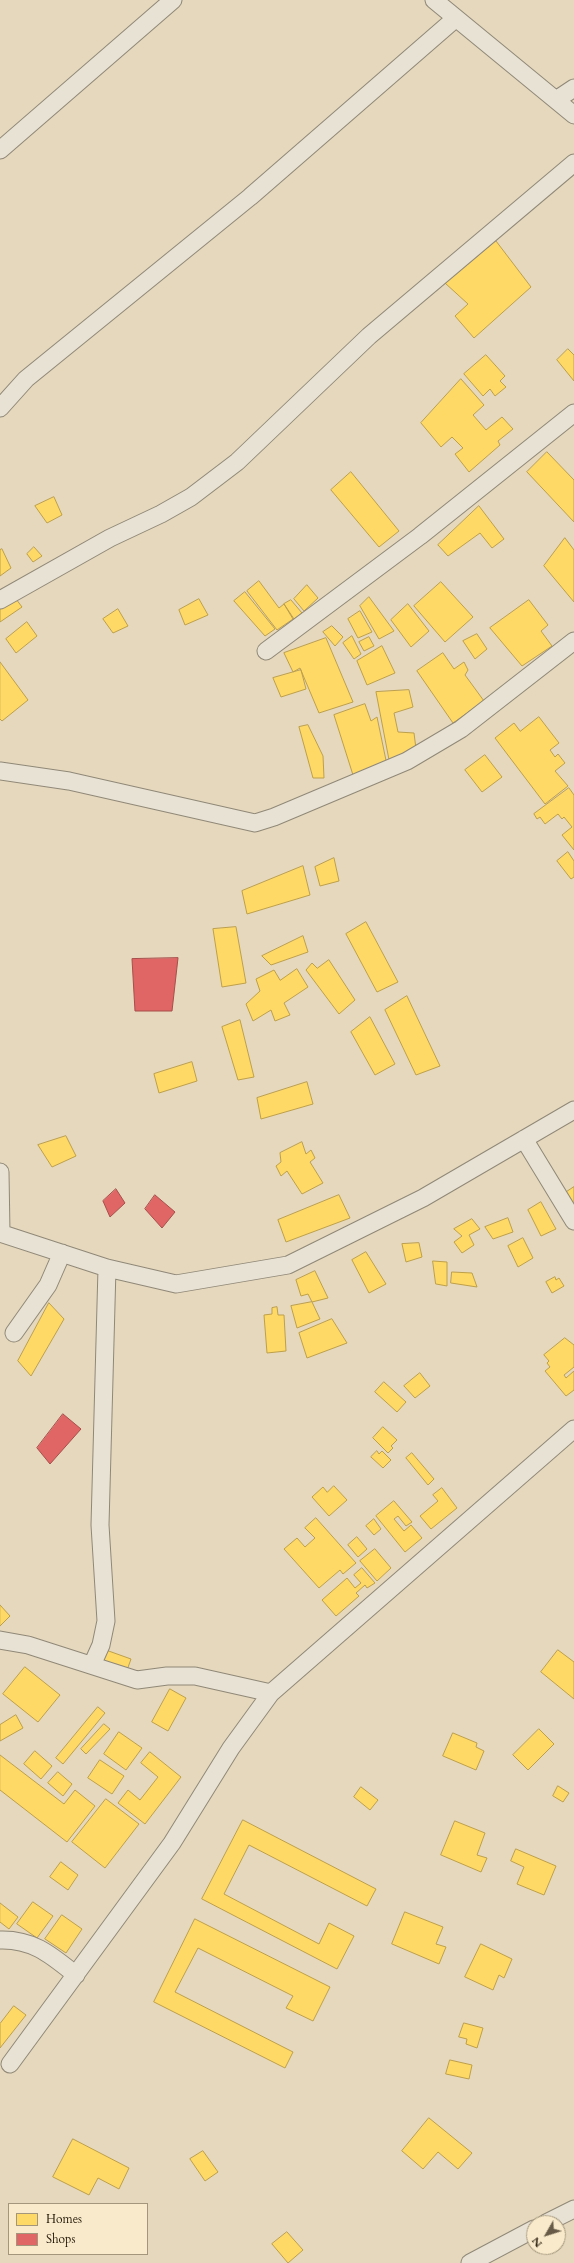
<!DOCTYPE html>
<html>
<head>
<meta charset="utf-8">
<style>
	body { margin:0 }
	#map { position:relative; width:574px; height:2263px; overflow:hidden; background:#e5d8bd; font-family:Cardo,serif }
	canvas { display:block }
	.legend { position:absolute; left:8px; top:2203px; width:140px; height:52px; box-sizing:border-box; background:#f8eaca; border:1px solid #a3967c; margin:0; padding:5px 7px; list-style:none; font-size:12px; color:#231708 }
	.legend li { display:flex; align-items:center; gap:8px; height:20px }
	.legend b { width:20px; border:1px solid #a3967c }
	.north { position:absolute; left:526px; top:2215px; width:40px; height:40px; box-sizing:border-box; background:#f8eaca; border:1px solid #a3967c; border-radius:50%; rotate:231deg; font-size:11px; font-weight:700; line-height:16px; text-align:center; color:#231708 }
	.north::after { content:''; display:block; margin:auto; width:14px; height:18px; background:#675b47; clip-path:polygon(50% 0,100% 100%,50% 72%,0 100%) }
</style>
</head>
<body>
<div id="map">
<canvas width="574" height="2263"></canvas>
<ul class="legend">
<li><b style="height:11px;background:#ffd966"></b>Homes</li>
<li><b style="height:11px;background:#e06666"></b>Shops</li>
</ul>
<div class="north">N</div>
</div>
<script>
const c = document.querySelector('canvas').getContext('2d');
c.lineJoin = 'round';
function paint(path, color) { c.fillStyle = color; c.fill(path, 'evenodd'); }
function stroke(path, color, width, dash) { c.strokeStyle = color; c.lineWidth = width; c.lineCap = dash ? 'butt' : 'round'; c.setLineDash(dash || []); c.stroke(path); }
const homes = new Path2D(`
	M496,241L531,287L474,338L455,316L468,304L445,283Z
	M568,349L574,355V381L557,360Z
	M486,355L505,376L500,381L506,387L495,396L490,389L483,396L464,374Z
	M461,379L484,405L473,415L486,430L502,417L513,429L498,441L500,445L469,472L455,454L463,448L452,437L441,447L421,423Z
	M547,452L574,480V522L527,472Z
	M351,472L399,531L379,547L331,490Z
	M54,497L62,515L47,523L35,506Z
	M479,506L504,539L492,548L480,533L448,556L438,545Z
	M565,538L574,550V602L544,566Z
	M34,547L42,556L33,562L27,554Z
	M2,549L11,568L0,576V550Z
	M259,581L279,608L284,604L293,619L277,630L247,591Z
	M441,582L473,617L445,642L414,606Z
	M307,585L318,598L304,611L294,599Z
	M245,592L275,629L265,636L234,601Z
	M13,595L22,607L0,622V604Z
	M369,597L394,631L379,639L360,606Z
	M199,599L208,615L185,625L179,610Z
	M291,600L302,613L294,619L284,604Z
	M529,600L548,625L541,631L552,646L522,666L490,628Z
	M408,604L429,631L411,647L391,620Z
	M118,609L128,626L113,633L103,619Z
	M360,611L372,632L358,638L348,619Z
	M27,622L37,636L16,653L6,639Z
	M332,626L343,637L335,646L323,632Z
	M477,634L487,649L475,659L463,641Z
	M352,636L361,654L354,659L343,643Z
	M369,637L374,646L364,651L359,642Z
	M326,638L353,702L319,713L300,668L293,672L284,653Z
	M382,646L395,673L367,685L357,661Z
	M443,653L454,669L464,662L468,670L465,675L484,701L453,723L417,671Z
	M0,662L28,700L2,721L0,719Z
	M301,670L306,689L281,697L273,678Z
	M409,690L413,707L394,713L398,732L414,733L417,757L390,765L376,692Z
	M365,704L371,721L377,717L388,770L353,775L334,715Z
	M539,717L559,743L550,750L555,757L558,754L565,763L555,771L568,786L545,804L495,738L514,723L520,731Z
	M308,725L323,756L324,778H313L299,727Z
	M485,755L502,777L482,792L465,770Z
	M569,788L574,795V850L562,835L572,827L564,817L562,819L558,814L545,824L540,817L537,819L534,814Z
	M568,852L574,861V877L571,879L557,861Z
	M334,858L339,881L320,886L315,867Z
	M303,866L310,895L247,914L242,891Z
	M366,922L398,982L377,992L346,934Z
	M236,927L246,983L222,987L213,929Z
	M303,936L308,952L271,965L262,956Z
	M329,960L355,1000L339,1014L306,970L312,963L317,968Z
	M297,969L308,987L284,1003L290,1015L275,1021L271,1010L253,1021L246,1004L260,991L256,979L274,970L280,980Z
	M407,996L440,1066L416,1075L385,1010Z
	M370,1017L395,1064L375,1075L351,1032Z
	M240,1020L254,1077L238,1080L222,1027Z
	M192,1062L197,1081L159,1093L154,1074Z
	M307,1082L313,1104L261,1119L257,1098Z
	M66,1136L76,1156L52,1167L38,1145Z
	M302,1142L306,1154L311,1150L315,1158L310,1162L323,1183L302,1194L287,1171L281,1176L276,1166L281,1162L280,1153Z
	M574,1187V1206L565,1193Z
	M339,1195L350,1218L286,1242L278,1220Z
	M541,1202L556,1229L541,1236L528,1210Z
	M508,1218L513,1232L493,1239L485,1227Z
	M472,1219L480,1229L469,1235L474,1245L462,1253L454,1242L462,1236L454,1229Z
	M523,1238L533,1258L518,1267L508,1246Z
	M419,1243L422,1257L406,1262L402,1244Z
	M366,1252L386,1284L369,1293L352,1260Z
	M433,1261L447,1262V1286L436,1284Z
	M315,1271L328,1298L312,1302L308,1294L301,1296L296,1280Z
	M452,1272L472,1273L477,1287L451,1283Z
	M555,1277L556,1280L559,1278L564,1286L552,1293L546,1282Z
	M312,1302L320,1319L297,1328L291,1306Z
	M49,1303L64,1319L31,1376L18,1361Z
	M277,1307L278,1315H284L286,1351L267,1353L264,1315L272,1314V1308Z
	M332,1319L347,1343L307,1358L299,1333Z
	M565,1338L574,1345V1367L564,1375L566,1378L574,1371V1390L566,1396L545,1371L550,1367L547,1363L549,1361L544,1355Z
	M420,1373L430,1386L415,1398L404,1386Z
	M384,1382L406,1402L397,1412L375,1392Z
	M383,1427L397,1440L391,1446L393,1448L388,1453L373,1438Z
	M377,1451L379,1454L382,1451L391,1460L383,1468L371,1457Z
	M412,1453L434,1479L428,1485L406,1458Z
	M334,1486L347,1500L329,1516L312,1497L323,1487L327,1492Z
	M442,1488L457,1508L431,1529L420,1516L438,1501L433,1495Z
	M394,1501L412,1522L406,1526L398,1516L394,1519L404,1531L411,1525L422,1538L405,1552L376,1516Z
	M316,1518L356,1563L343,1574L340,1570L319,1588L284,1549L297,1538L305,1547L315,1538L305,1528Z
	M374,1519L381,1529L374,1535L366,1526Z
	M357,1537L367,1549L358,1557L348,1545Z
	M375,1549L391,1568L377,1581L360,1561Z
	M362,1568L375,1583L367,1588L365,1585L356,1593L359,1596L336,1616L322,1600L347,1578L355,1588L361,1583L354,1575Z
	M0,1605L10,1616L0,1626Z
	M103,1649L131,1659L126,1673L98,1663Z
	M558,1650L574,1662V1699L541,1672Z
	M25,1667L60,1695L38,1722L3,1694Z
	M170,1689L186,1698L168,1731L152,1722Z
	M98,1707L105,1713L63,1764L56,1758Z
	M16,1715L23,1728L0,1741V1725Z
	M104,1724L110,1729L86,1754L81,1749Z
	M539,1729L554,1744L528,1770L513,1755Z
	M119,1732L142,1748L126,1770L104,1754Z
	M453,1733L477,1743L476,1747L484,1751L476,1770L443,1756Z
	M35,1751L52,1766L41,1779L24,1764Z
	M150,1752L181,1777L145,1824L118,1803L128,1790L140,1800L158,1777L141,1763Z
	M0,1755L64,1804L75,1790L95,1806L67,1842L0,1790Z
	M100,1760L124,1776L112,1794L88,1778Z
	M58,1772L72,1784L63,1796L48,1783Z
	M558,1786L569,1793L563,1802L553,1796Z
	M361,1787L378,1800L370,1810L354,1797Z
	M106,1799L139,1824L105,1868L72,1842Z
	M243,1820L376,1889L367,1906L249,1845L224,1894L319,1944L329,1923L354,1936L337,1969L202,1899Z
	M455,1821L485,1833L477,1855L487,1858L481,1872L441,1855Z
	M516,1849L556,1866L544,1895L517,1884L524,1867L511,1861Z
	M61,1862L78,1875L68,1890L50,1877Z
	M33,1902L53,1916L37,1938L17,1924Z
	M0,1903L18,1917L9,1929L0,1922Z
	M405,1912L443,1927L436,1944L446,1947L439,1964L392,1944Z
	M62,1915L82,1929L66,1953L45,1939Z
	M195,1919L330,1987L313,2021L286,2008L293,1996L198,1948L175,1992L293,2052L285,2068L154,2002Z
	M481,1944L512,1959L504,1978L499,1975L493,1990L465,1977Z
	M14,2006L26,2015L0,2048V2024Z
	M464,2023L483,2028L477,2048L466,2044L467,2039L459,2037Z
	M450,2060L472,2065L469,2079L446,2074Z
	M429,2118L472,2153L458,2169L438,2152L423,2169L402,2151Z
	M73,2139L129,2168L119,2189L98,2178L89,2195L53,2177Z
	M203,2151L218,2172L205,2181L190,2159Z
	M287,2232L303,2250L288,2263L272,2244Z`);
paint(homes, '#ffd966');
stroke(homes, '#bd9f4a', 1);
const shops = new Path2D(`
	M178,958L172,1011H135L132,959Z
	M116,1189L125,1203L110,1217L103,1201Z
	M155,1195L175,1212L162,1228L145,1209Z
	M63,1414L81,1429L50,1464L37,1448Z`);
paint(shops, '#e06666');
stroke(shops, '#a74e4a', 1);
const street = new Path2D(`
	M434,0L574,115
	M556,100L574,88
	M0,150L173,0
	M0,408L26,379L250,197L456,18
	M0,600L110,538L161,514L191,497L237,462L369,336L574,163
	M266,651L420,536L574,413
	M0,771L69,781L255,823L274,817L407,761L461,729L574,641
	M524,1139L574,1221
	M0,1172L1,1233
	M0,1233L107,1268L176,1284L288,1265L423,1198L574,1110
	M14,1333L48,1285L62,1253
	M0,1640L28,1645L137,1680L167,1676H195L271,1693
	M92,1665L101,1645L106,1621L100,1525L107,1268
	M0,1940C33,1939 51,1955 76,1975
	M10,2064L172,1843L231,1748L271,1693L574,1429
	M546,2223L574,2209
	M470,2263L534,2229`);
stroke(street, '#908877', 19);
stroke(street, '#e8e2d5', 17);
</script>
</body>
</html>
